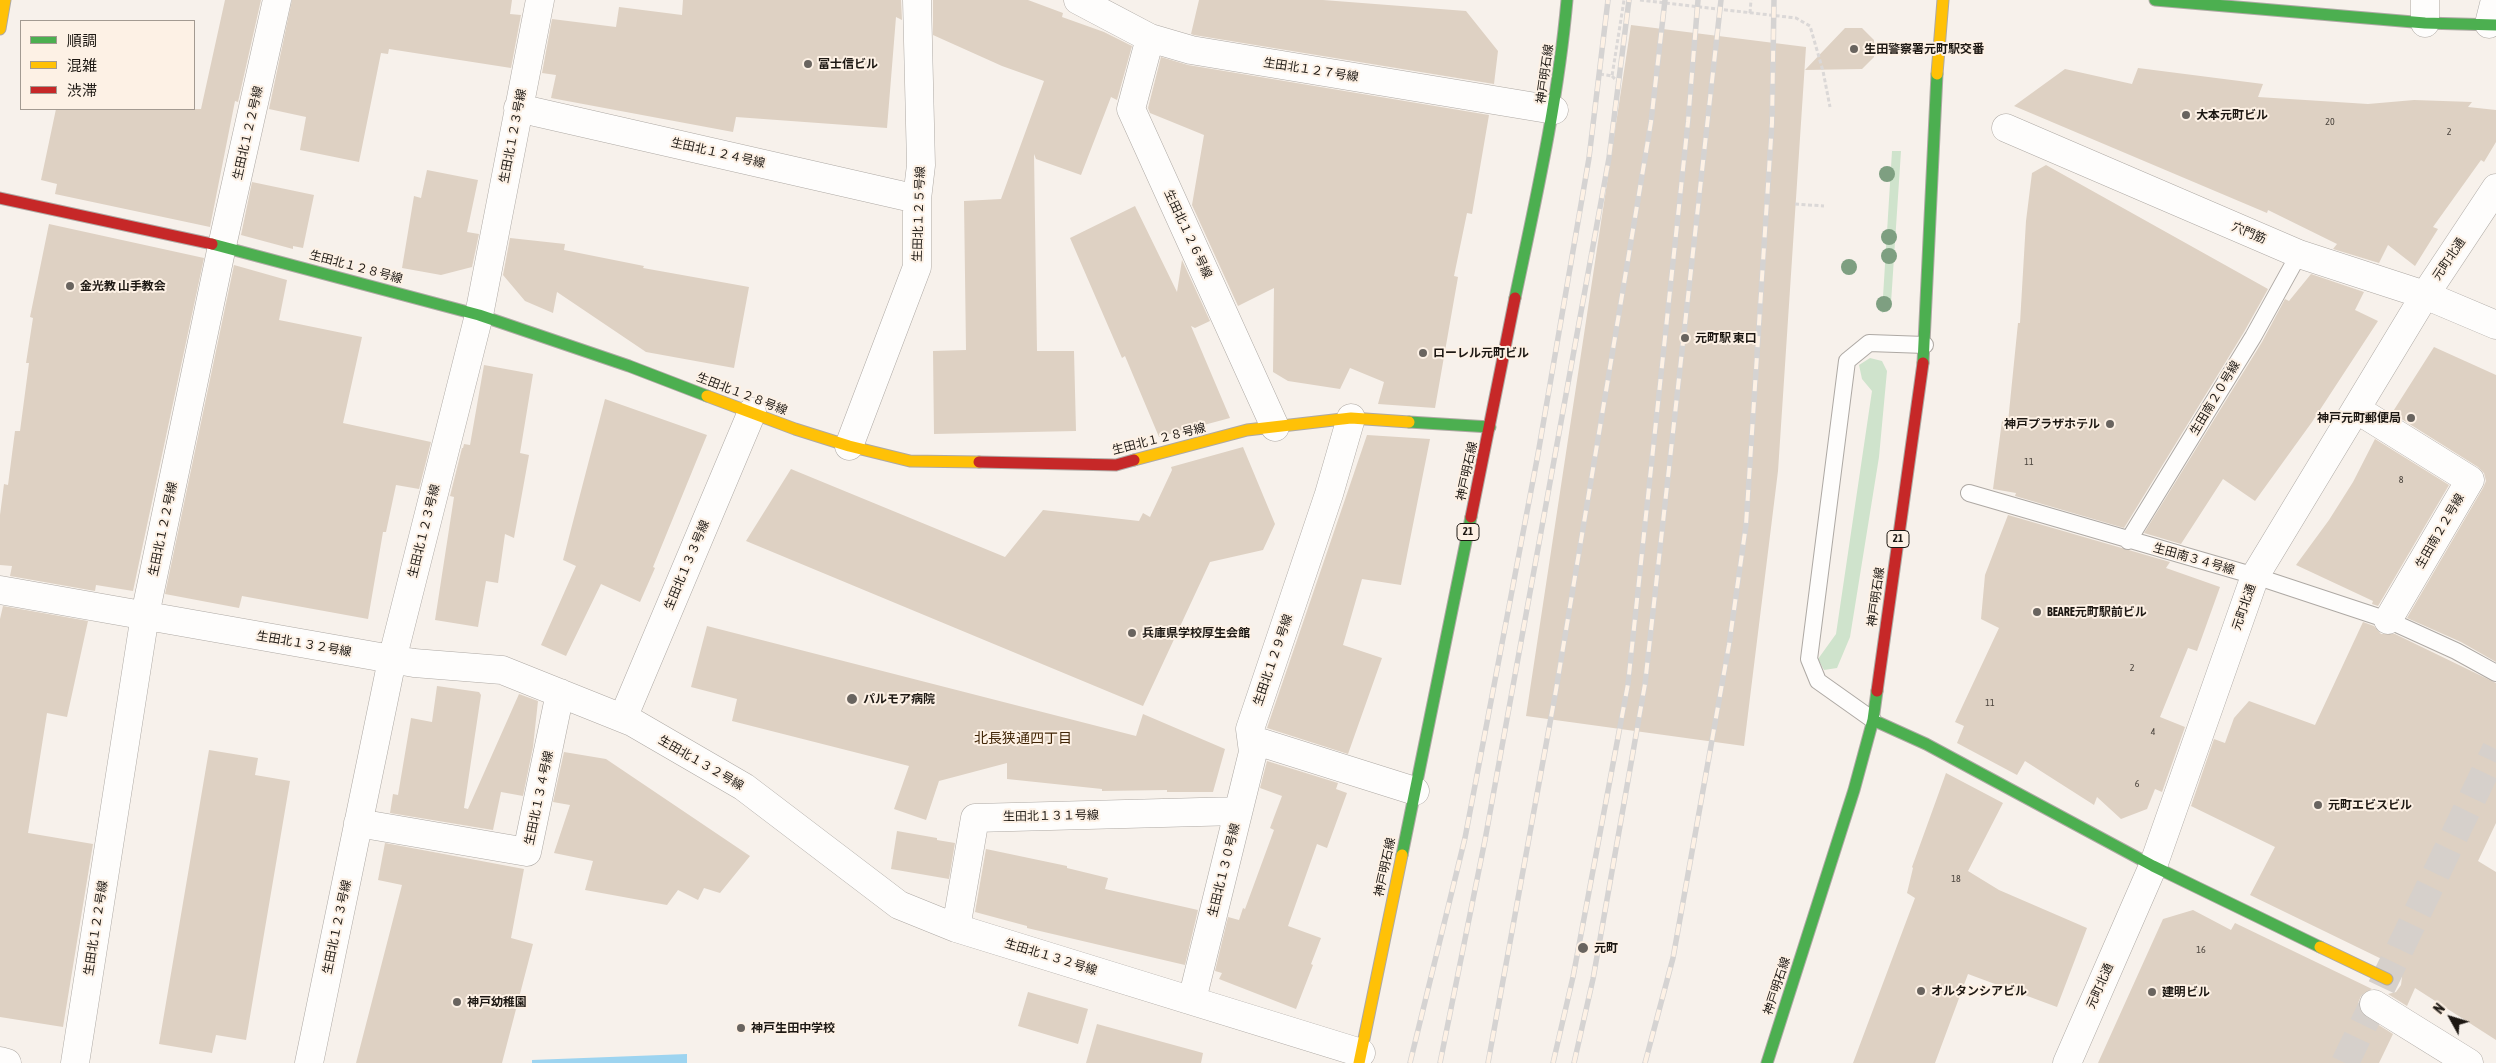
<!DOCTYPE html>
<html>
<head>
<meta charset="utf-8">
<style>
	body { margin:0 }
	#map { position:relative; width:2496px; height:1063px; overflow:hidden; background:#f7f1eb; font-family:"Asap Condensed","Noto Sans JP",sans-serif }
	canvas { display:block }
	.legend { position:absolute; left:20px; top:20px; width:175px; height:90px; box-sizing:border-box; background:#fdf1e5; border:1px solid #a39a91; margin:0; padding:6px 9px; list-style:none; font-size:15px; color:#1d1813 }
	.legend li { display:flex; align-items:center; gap:10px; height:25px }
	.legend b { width:25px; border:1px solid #a39a91 }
	.north { position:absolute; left:2426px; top:993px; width:50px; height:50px; -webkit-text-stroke:4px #fdf1e5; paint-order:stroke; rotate:309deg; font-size:14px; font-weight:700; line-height:20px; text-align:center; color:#1d1813 }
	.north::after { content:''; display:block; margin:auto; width:18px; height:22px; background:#1d1813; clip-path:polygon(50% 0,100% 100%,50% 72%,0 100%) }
</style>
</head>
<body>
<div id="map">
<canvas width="2496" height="1063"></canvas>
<ul class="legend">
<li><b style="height:6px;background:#4caf50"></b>順調</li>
<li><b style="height:6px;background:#ffc107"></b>混雑</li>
<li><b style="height:6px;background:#c62828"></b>渋滞</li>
</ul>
<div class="north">N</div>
</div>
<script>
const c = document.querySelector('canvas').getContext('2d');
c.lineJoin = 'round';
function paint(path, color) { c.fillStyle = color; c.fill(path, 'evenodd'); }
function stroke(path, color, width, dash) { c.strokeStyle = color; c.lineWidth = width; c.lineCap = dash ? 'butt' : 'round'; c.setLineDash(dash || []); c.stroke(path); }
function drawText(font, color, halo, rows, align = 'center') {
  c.font = font + ' "Asap Condensed","Noto Sans JP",sans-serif'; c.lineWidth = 4; c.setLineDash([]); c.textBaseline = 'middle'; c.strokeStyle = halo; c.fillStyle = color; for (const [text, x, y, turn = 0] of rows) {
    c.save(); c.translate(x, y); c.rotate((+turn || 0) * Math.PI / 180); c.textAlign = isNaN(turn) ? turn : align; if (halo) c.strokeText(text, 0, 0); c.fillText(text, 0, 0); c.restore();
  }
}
paint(new Path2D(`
	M1892,151H1901L1891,303L1888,310L1882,313Z
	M1870,358L1882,361L1887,371L1879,457L1850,637L1837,668L1824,670L1818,659L1836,634L1872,391L1862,379L1859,365Z`), '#cfe3cc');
paint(new Path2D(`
	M687,1054V1063H532V1060Z`), '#9dd4f0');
paint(new Path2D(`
	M225,0H261L238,102L235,101L210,227L55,194L57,184L41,180L56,109H201Z
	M292,0H512L510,14L521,15L511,68L389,49L388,54L381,53L359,162L300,150L306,117L269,109Z
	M683,0H901L902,20L896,17L887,128L736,117L733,132L551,98L556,75L542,73L552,19L616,27L619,7L682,15Z
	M933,0H1028L1063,13L1062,17L1104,32L1132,46L1117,100L1111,97L1081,175L1036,159L1034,154L1037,351H1074L1076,431L934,434L933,351L966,350L964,201L1001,199L1044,81L1002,66L933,35Z
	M1199,0H1323L1466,11L1498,51L1494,84L1194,35L1191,34Z
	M1631,25L1806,47L1778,471L1744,746L1526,716Z
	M1845,28H1862L1874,40V57L1862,69L1805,70Z
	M1161,57L1188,65L1489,115L1472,214L1467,213L1454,276L1458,277L1435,408L1378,404L1384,382L1350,368L1340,389L1288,381L1273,372L1274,288L1238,306L1192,205L1204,135L1150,113L1148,108Z
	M2138,68L2263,84L2258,97L2368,104L2414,100L2472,102L2468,107L2496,110V142L2484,162L2481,160L2433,227L2438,229L2415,266L2388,245L2379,263L2333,249L2337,244L2268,210L2267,213L2014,106L2065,69L2132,84Z
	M2046,165L2268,289L2244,332L2124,528L2015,496L2016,493L1993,489L2002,421L2008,422L2018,323H2020L2026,221L2032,173Z
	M427,170L478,180L467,232L479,234L472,267L441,275L402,268L414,196L421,198Z
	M252,182L314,195L303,248L293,246V249L241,235Z
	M1135,206L1177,292L1182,260L1210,321L1195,328L1191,326L1230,418L1159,437L1125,356L1122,358L1070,238Z
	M49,224L204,258L133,591L96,585L95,591L10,576L12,566L0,565V515L4,484L8,485L15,431H20L29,363H26L33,318L30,317Z
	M510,238L565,244L564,250L644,266L643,268L749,287L734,368L646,352L557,292L553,313L525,301L503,275Z
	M234,265L287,280L279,320L362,337L343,423L431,442L419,489L396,485L386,532H383L368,619L242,596L239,608L165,594Z
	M2311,274L2364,292L2355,310L2378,321L2312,422L2255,501L2223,479L2181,544L2144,533L2262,342L2285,299L2289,301Z
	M2434,347L2496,375V662L2461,642L2407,618L2483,488L2486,481L2484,473L2478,467L2392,413Z
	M484,365L533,374L520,453L529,455L514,538L505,534L498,583L486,581L478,627L435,620L454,497L450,496L462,448H463L464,444L470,445Z
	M605,399L707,435L653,567L655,568L640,602L601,584L566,656L541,645L576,566L563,560Z
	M1367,435L1430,439L1401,585L1362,579L1343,645L1382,658L1348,754L1267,728Z
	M2375,439L2449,485L2378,606L2372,604L2373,601L2296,565L2329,520L2353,482Z
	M1243,447L1275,524L1263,550L1210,562L1143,706L746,541L791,469L1005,557L1043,510L1139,521L1143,513L1150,517L1172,470L1171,467Z
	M2008,515L2170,562L2166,568L2220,587L2197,651L2188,648L2160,717L2185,727L2162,792L2155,789L2147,809L2121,819L2097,797L2094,805L2025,761L2017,775L1957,743L1964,726L1955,722L1999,628L1981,619L1985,575Z
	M3,606L88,621L67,717L47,713L28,833L93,844L63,1027L0,1017V619Z
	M2363,622L2374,626L2381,634H2395L2496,683V823L2478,861L2496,872V1040L2415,988L2407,1006L2388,994L2396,992L2401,985L2402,977L2400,971L2394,965L2250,895L2275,847L2191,806L2214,739L2225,743L2234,718L2249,701L2315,725Z
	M707,626L1136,736L1143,714L1225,749L1213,792H1167V790L1102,791V789L1007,779V763L939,781L926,820L894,809L909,766L732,721L737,699L691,687Z
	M437,686L479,692L481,695L464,808L468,809L519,694L538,701L533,747L523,796L501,792L493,830L390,813L393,794L398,795L411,718L432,722Z
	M209,750L258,758L255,775L290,781L246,1040L216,1035L212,1053L159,1044Z
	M564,752L606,759L750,856L720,893L704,888L698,900L678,890L667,905L585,890L593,861L554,853L570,805L553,802Z
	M1267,761L1338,783L1336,789L1347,793L1327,848L1317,844L1288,926L1321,938L1311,964L1313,965L1296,1009L1219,979L1222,973L1215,971L1228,917L1239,920L1243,908L1245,909L1274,830L1270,828L1282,796L1260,788Z
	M1946,773L2003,803L1968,871L1999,890L2087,928L2057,1007L1968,974L1935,1063H1853L1915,898L1907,893L1913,868L1912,867Z
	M897,831L937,838V840L955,843L949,879L891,869Z
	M385,843L524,869L511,938L533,944L502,1063H356L402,885L378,880Z
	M986,849L1067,866V868L1108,878L1105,889L1198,910L1185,965L1027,928V926L975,912Z
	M2193,910L2231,930L2235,923L2372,989L2361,996L2358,1003L2360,1011L2366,1017L2393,1034L2379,1063H2098L2163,919Z
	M1028,992L1088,1009L1078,1044L1018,1026Z
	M1097,1024L1203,1053L1201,1063H1086Z`), '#ded1c3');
stroke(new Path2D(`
	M2345,1063L2496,749`), '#d6d0cb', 28, [28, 14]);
const lane = new Path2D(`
	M1969,493L2255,576L2388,620L2456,651L2496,673
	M2128,541L2253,337L2299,254
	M1873,720L1818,681L1809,659L1847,361L1869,343L1925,345`);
const street = new Path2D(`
	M1078,0L1150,38L1191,50L1554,110
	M2425,23V0
	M2489,24L2495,0
	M1150,38L1131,109L1275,427
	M518,108L917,199
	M2006,128L2299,254L2425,295L2496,325
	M2356,409L2470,480L2388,620
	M849,446L917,267V199L921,165L917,0
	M0,590L414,663L502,670L632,722L744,787L899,905L956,928L1361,1053
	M623,718L752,412
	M1253,740L1415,791
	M358,823L527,852L560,693
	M956,928L975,818L1238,811
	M1192,1000L1253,752L1250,729L1329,494L1351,418
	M2374,1004L2469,1063
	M0,1061L7,1063
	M75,1063L145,615L222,246L277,0
	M309,1063L392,660L479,315L540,0
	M2067,1063L2153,866L2255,576L2425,295L2496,188`);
const fast = new Path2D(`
	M2155,0L2425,23L2496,25
	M212,244L479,315L629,366L707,396
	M1515,298C1536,198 1558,102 1567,0
	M1923,363L1937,74
	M1409,422L1490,427
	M1873,720L1926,744L2153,866L2320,947
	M1402,855L1471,517
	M1767,1063L1854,790L1873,720L1877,691`);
const slow = new Path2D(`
	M0,29L5,0
	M1937,74L1943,0
	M707,396L795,429L849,446L910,461L979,462
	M1134,460L1247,430L1351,418L1409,422
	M2320,947L2387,979
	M1359,1063L1402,855`);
const jam = new Path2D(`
	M0,198L212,244
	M979,462L1116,465L1134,460
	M1471,517L1515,298
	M1877,691L1923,363`);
stroke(lane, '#aea9a4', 18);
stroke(street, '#aea9a4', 29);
stroke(fast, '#aea9a4', 13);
stroke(slow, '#aea9a4', 13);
stroke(jam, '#aea9a4', 13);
stroke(new Path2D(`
	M1640,0L1796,18L1810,26L1823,71L1830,107
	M1750,13L1751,0
	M1600,74L1612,76L1624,0
	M1612,76L1621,85
	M1795,204L1824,206`), '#dbd8d7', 3, [4, 2.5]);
stroke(lane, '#fefdfc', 16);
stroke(street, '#fefdfc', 28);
stroke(fast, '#4caf50', 11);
stroke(slow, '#ffc107', 11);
stroke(jam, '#c62828', 11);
const rail = new Path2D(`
	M1410,1063L1465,838L1538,454L1589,158L1608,0
	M1440,1063L1485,840L1609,158L1629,0
	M1488,1063L1556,690L1651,122L1665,0
	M1553,1063L1573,977L1628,684L1688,122L1698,0
	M1574,1063L1593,979L1645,684L1721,0
	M1645,1063L1673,958L1729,645L1746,525L1772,123L1774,0`);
stroke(rail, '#d5d3d2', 5.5);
stroke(rail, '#fdf1e5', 4, [11]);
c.fillStyle = '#7e9f81';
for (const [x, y] of [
	[1887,174],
	[1889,237],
	[1889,256],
	[1849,267],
	[1884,304]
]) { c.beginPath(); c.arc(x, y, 8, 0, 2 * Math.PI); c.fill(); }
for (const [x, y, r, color] of [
	[1854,49,5,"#69645f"],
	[808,64,5,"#69645f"],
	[2186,115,5,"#69645f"],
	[70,286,5,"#69645f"],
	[1685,338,5,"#69645f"],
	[1423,353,5,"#69645f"],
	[2411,418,5,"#69645f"],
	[2110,424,5,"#69645f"],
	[2037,612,5,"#69645f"],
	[1132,633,5,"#69645f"],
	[852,699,6,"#69645f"],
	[2318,805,5,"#69645f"],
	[1583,948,6,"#69645f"],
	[1921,991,5,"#69645f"],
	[2152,992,5,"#69645f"],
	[457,1002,5,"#69645f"],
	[741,1028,5,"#69645f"]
]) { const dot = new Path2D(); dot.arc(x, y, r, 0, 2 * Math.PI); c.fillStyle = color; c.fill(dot); stroke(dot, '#fdf1e5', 2); }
drawText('10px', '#4d463f', null, [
	["20",2330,122],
	["2",2449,132],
	["11",2029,462],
	["8",2401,480],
	["2",2132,668],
	["11",1990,703],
	["4",2153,732],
	["6",2137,784],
	["18",1956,879],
	["16",2201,950]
]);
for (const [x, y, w] of [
	[1468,532,22],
	[1898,539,22]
]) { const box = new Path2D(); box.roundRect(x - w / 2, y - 8.5, w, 17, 4); c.fillStyle = '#fdf1e5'; c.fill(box); stroke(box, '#1d1813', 1); }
drawText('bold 11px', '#1d1813', null, [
	["21",1468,532],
	["21",1898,539]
]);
drawText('bold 12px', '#1d1813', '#fdf1e5', [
	["生田警察署元町駅交番",1864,49],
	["富士信ビル",818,64],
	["大本元町ビル",2196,115],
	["金光教 山手教会",80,286],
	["元町駅 東口",1695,338],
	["ローレル元町ビル",1433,353],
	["神戸元町郵便局",2401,418,"right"],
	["神戸プラザホテル",2100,424,"right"],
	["BEARE元町駅前ビル",2047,612],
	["兵庫県学校厚生会館",1142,633],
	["パルモア病院",863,699],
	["元町エビスビル",2328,805],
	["元町",1594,948],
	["オルタンシアビル",1931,991],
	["建明ビル",2162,992],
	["神戸幼稚園",467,1002],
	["神戸生田中学校",751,1028]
], 'left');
drawText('12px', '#1d1813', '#fdf1e5', [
	["生田北１２７号線",1311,70,9],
	["神戸明石線",1545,74,-82],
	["生田北１２２号線",248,133,-77],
	["生田北１２３号線",513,136,-79],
	["生田北１２４号線",718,153,13],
	["生田北１２５号線",919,214,-88],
	["穴門筋",2249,233,23],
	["生田北１２６号線",1188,234,65],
	["元町北通",2449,259,-56],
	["生田北１２８号線",356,267,15],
	["生田北１２８号線",742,394,21],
	["生田南２０号線",2215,398,-59],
	["生田北１２８号線",1159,439,-14],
	["神戸明石線",1467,471,-78],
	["生田北１２２号線",163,529,-78],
	["生田北１２３号線",424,531,-76],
	["生田南２２号線",2440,531,-60],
	["生田南３４号線",2194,559,16],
	["生田北１３３号線",687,565,-67],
	["神戸明石線",1876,597,-82],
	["元町北通",2244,607,-71],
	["生田北１３２号線",304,644,10],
	["生田北１２９号線",1273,660,-71],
	["生田北１３２号線",701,763,30],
	["生田北１３４号線",539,798,-78],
	["生田北１３１号線",1051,816,-1],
	["神戸明石線",1385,867,-78],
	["生田北１３０号線",1224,870,-76],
	["生田北１２３号線",337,927,-78],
	["生田北１２２号線",96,928,-81],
	["生田北１３２号線",1051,957,17],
	["神戸明石線",1777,986,-72],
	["元町北通",2100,986,-66]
]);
drawText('14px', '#402405', '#fdf1e5', [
	["北長狭通四丁目",1023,739]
]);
</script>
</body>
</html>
